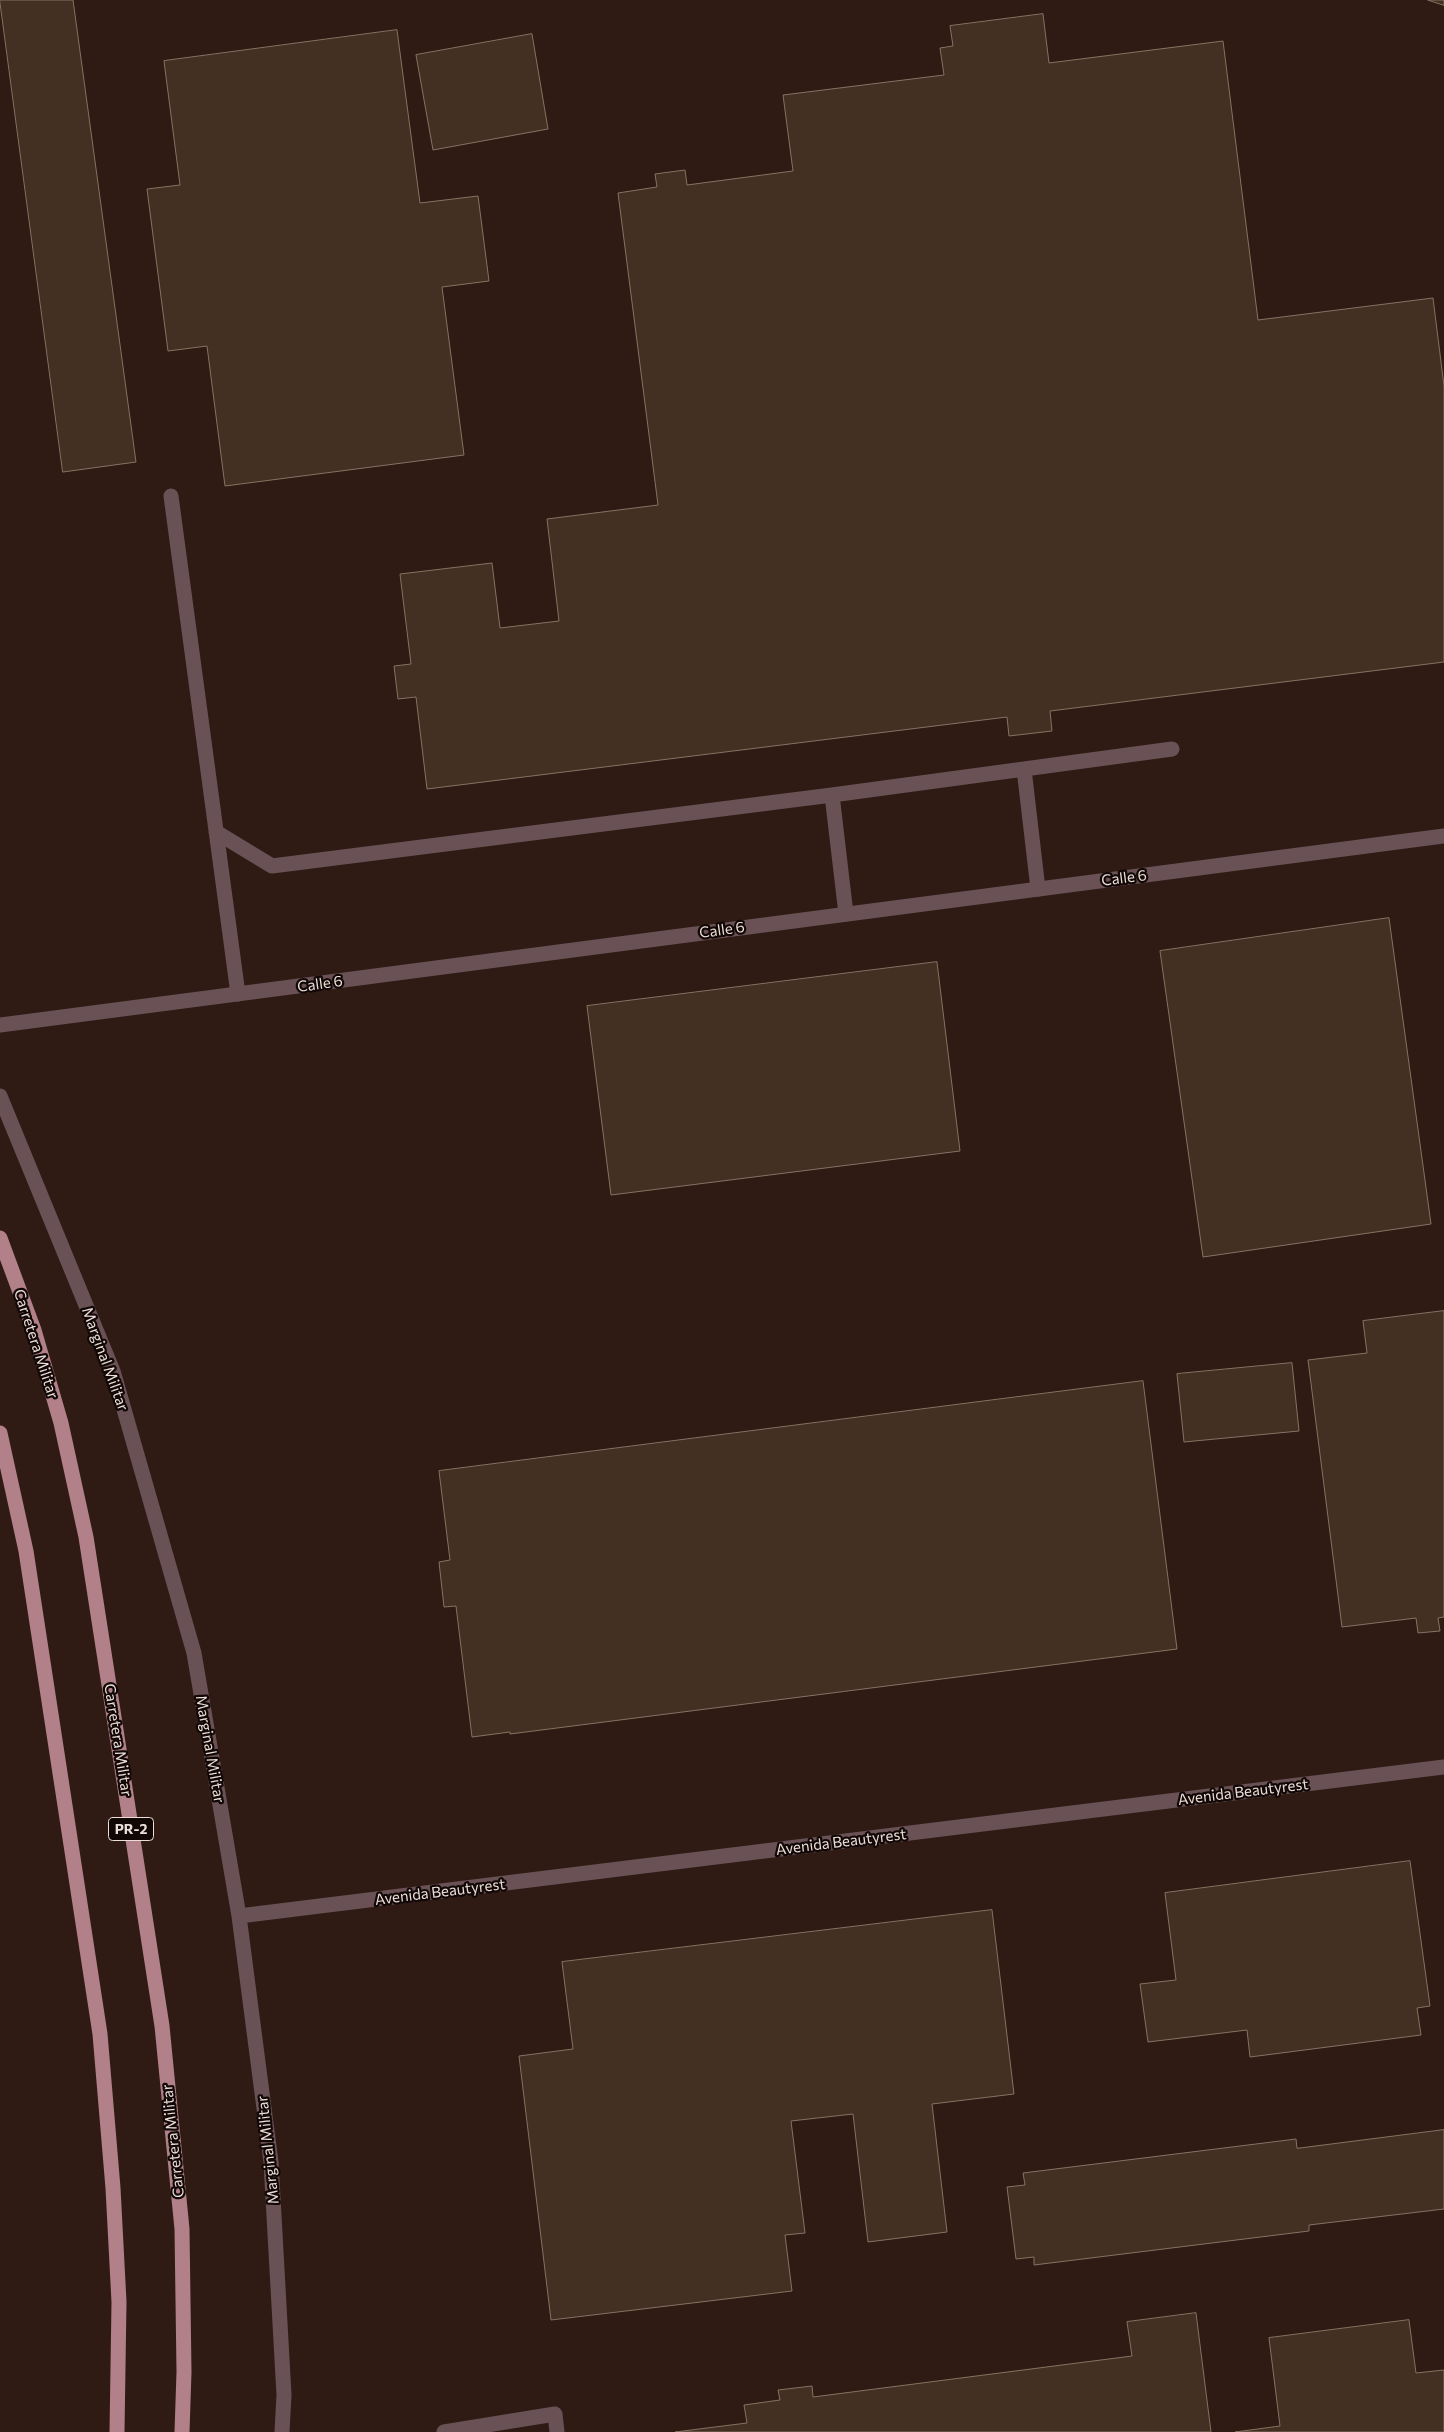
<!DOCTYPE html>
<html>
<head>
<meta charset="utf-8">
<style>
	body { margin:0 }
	canvas { display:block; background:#2f1b14 }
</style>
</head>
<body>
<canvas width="1444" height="2432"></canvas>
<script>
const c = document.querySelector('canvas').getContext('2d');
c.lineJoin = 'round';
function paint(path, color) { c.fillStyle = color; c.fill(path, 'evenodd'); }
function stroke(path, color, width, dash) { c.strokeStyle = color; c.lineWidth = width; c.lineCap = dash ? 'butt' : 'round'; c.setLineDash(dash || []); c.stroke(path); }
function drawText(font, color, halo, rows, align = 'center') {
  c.font = font + ' Commissioner,sans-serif'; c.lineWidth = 4.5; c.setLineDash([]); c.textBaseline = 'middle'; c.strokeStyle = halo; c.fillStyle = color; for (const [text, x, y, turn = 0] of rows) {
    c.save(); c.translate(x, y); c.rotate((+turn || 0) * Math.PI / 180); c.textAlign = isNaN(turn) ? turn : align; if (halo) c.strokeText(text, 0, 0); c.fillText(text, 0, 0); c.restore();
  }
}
const building = new Path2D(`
	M0,0H73L136,462L63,472Z
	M1428,0H1444V5Z
	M1043,14L1049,63L1223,41L1258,320L1433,298L1444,386V662L1050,711L1052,731L1009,736L1007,717L427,789L416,697L398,699L394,666L411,664L400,574L492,563L500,628L559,621L547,519L658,505L618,193L657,187L655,174L685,170L687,185L793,171L783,95L944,75L940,48L953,46L950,26Z
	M397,30L420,203L478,196L489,281L442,287L464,455L225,486L207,346L168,351L147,189L180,185L164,61Z
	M532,34L548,129L433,150L416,55Z
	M1389,918L1431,1224L1203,1257L1160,951Z
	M937,962L960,1151L611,1195L587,1006Z
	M1444,1311V1617L1438,1618L1440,1631L1418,1633L1416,1618L1342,1627L1308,1360L1367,1353L1363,1321Z
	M1292,1363L1299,1431L1184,1442L1177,1374Z
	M1143,1381L1177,1649L510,1734V1732L472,1737L456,1606L444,1607L439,1562L450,1560L439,1471Z
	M1410,1861L1430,2006L1417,2008L1421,2035L1250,2057L1247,2030L1148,2042L1140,1984L1176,1980L1165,1893Z
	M992,1910L1014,2094L932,2104L947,2232L868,2242L853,2114L791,2121L805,2233L785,2235L792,2291L551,2320L519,2056L573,2049L562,1962Z
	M1444,2130V2209L1309,2225V2231L1034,2265V2257L1016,2259L1007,2187L1025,2185L1023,2173L1296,2139L1297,2148Z
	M1196,2313L1211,2432H675L747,2423L744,2405L780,2400L778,2390L812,2386L813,2397L1132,2356L1127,2322Z
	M1409,2320L1416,2373L1444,2370V2432H1235L1280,2426L1269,2338Z`);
paint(building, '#433023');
stroke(building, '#877162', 1);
stroke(new Path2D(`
	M171,496L238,994
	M1024,769L1038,889
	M832,795L846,914
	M216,832L272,866L832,795L1172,749
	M444,2432L555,2414L557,2432`), '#695155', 15);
stroke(new Path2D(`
	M0,1025L1444,836
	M0,1096L113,1371L194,1653L239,1916L271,2162L284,2395L282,2432
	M239,1916L1444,1767`), '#695155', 15);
stroke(new Path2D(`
	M0,1238L34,1330L61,1423L86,1537L162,2026L182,2229L184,2372L182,2432
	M0,1433L26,1551L100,2034L113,2188L119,2302L117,2432`), '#b18088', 15);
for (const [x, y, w] of [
	[131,1829,45]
]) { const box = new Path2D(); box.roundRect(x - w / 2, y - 11.5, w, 23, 4); c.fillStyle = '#110806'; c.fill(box); stroke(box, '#ebddd7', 1); }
drawText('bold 14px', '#ebddd7', null, [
	["PR-2",131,1829]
]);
drawText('15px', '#ebddd7', '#110806', [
	["Calle 6",1124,878,-7],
	["Calle 6",722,930,-8],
	["Calle 6",320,984,-8],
	["Carretera Militar",36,1344,72],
	["Marginal Militar",105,1359,70],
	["Carretera Militar",118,1740,81],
	["Marginal Militar",210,1749,80],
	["Avenida Beautyrest",1243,1792,-7],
	["Avenida Beautyrest",841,1842,-7],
	["Avenida Beautyrest",440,1892,-7],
	["Carretera Militar",173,2141,-96],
	["Marginal Militar",268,2150,-96]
]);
</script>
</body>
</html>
